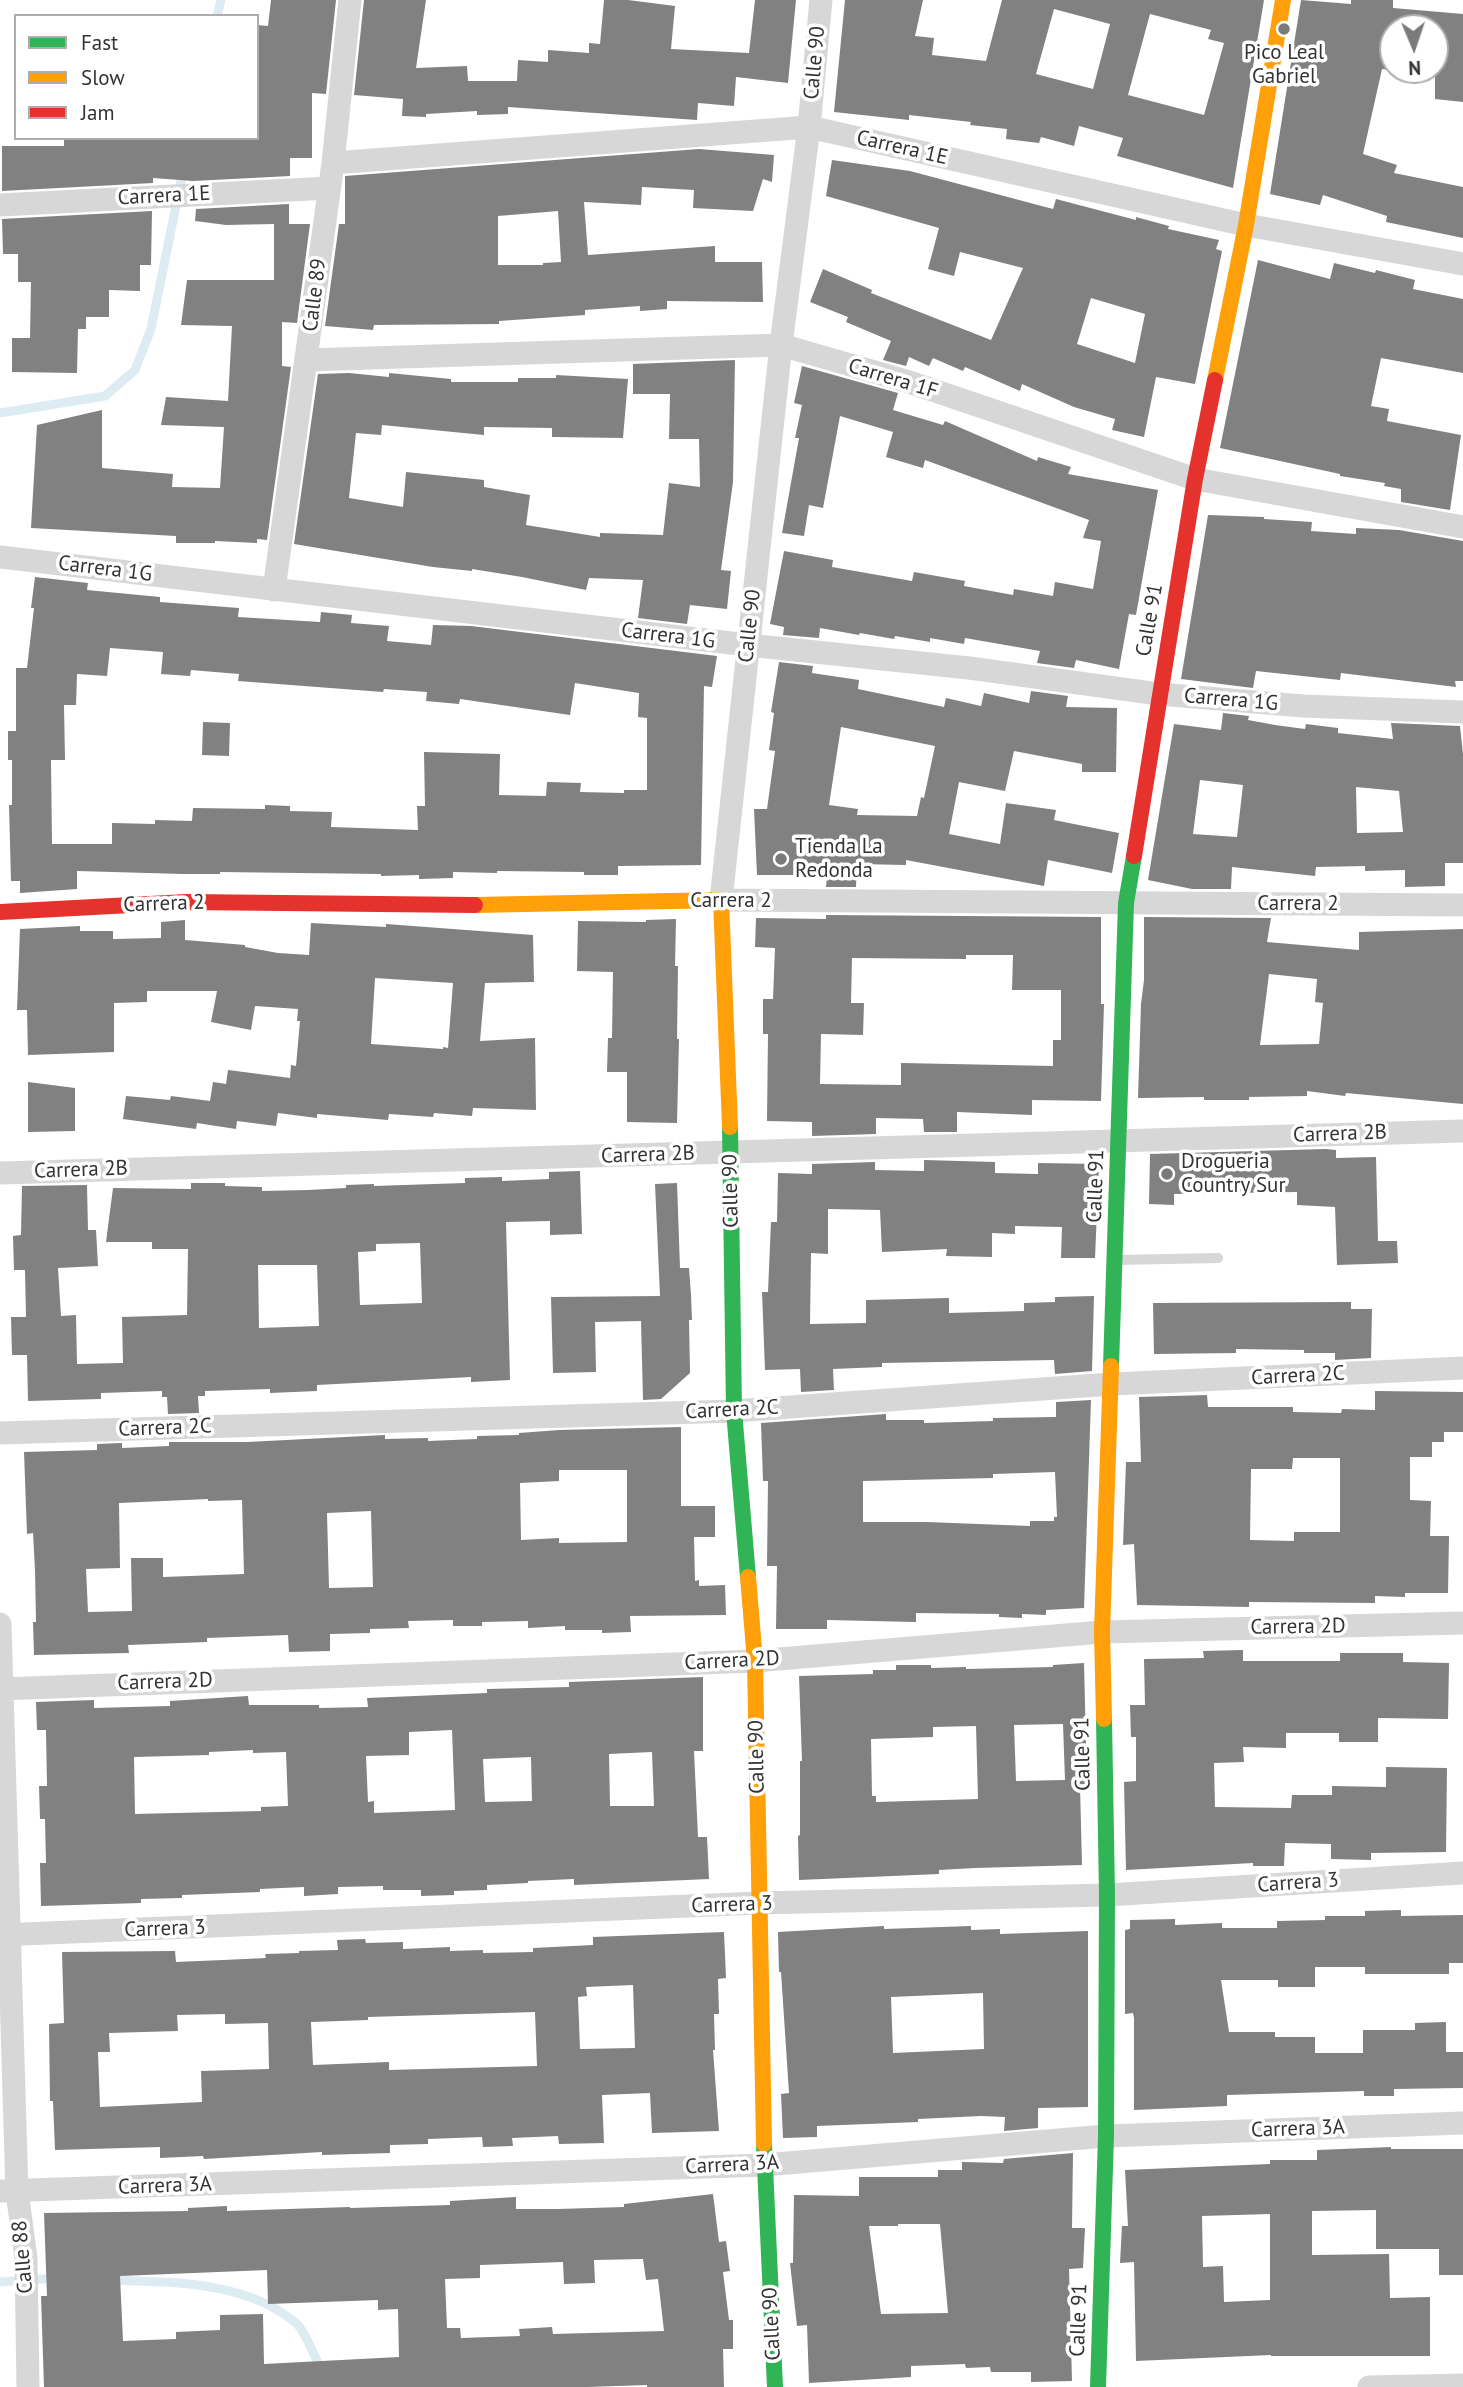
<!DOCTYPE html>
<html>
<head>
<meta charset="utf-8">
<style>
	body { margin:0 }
	#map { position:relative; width:1463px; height:2387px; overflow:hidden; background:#fff; font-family:"PT Sans",sans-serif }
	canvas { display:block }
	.legend { position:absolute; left:14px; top:14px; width:245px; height:126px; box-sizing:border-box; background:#fff; border:2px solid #adadad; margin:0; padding:9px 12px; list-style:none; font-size:21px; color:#333 }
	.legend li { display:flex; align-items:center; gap:14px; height:35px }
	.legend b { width:35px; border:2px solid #adadad }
	.north { position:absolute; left:1379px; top:14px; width:70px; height:70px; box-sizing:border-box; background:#fff; border:2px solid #adadad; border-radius:50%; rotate:178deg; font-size:19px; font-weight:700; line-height:28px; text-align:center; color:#333 }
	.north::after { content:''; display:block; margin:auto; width:24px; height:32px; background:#7a7a7a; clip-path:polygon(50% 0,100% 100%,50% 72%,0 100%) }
</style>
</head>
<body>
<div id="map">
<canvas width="1463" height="2387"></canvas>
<ul class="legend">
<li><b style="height:9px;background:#30b455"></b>Fast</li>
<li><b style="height:9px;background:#ff9f0a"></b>Slow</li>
<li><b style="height:9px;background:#e5322d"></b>Jam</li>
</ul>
<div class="north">N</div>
</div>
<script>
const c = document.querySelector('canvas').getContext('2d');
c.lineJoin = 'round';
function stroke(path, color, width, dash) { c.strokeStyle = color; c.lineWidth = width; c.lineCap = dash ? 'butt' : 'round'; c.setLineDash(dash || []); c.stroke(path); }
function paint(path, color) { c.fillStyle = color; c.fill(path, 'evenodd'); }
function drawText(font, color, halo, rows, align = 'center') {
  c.font = font + ' "PT Sans",sans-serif'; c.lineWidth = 7; c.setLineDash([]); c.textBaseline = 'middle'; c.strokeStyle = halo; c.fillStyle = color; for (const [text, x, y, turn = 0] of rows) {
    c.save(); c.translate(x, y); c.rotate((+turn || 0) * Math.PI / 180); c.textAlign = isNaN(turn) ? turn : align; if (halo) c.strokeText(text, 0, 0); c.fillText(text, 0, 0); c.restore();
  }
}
stroke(new Path2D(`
	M217,16L221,0
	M0,413L105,396L135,370L151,329L183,171
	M110,2280C171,2282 248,2281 297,2324C306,2332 322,2373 328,2387
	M0,2282L58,2278`), '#ddebf3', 9);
paint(new Path2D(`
	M271,0H336L326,94L312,93V158H290V176L193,181L153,178V183L2,191V146H64V138H257V25L268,26Z
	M364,0H426L416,68L467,66L468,81H517L518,60L548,62V50L589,53V43L600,44L604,0H628L675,6L671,49L749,53L755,0H796L788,83L736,77L734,106L698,103L697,120L508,107V114L477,115V111L426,114V117L402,116L403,99L354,95Z
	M845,0H923L915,36L934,38L932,55L986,61L1002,0H1264L1233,188L1117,156L1123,138L1079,126L1074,146L1041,137L1039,143L1006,139L1007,129L970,125L971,122L909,115V120L834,112ZM1054,9L1110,24L1093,89L1036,74ZM1150,14L1211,30L1208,39L1224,43L1204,115L1128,95Z
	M1301,0L1351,4V0H1393V8L1463,14V102L1435,99V74L1395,70H1435V28H1393V70L1382,69L1363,154L1397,165L1394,173L1463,187V238L1386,222L1387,216L1323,195L1320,205L1270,194Z
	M699,149L774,155L772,182L763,179L753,211L693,208L694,190L642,187L641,205L584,202L588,255L715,246V262H762L763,302L667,301V309L640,311V306L585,310V315L499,321V324L374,325L373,330L325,326L339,224H345V176ZM558,211L561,262L543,263V265H498V216Z
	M832,160L910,171L1053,209L1056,199L1136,220V217L1169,226L1168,229L1219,240L1216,249L1222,251L1195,384L1156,377L1144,437L1112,430L1115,419L1074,407L1022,384L1020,391L965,367L963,371L933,358L929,366L909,357L906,366L883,360L891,341L846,322L848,317L810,302L823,269L872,290L871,293L991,340L1023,268L960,252L954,276L928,269L939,228L826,196ZM1091,298L1145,314L1135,363L1077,344Z
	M289,204V224H310L297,323L282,322V366L291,367L267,540L257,539V543L215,541V543H176V536L31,528L37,425L102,410V468L173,474L172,487L220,488L224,427L161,425L166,397L228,401L232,326L181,325L187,280H274V224L226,225L195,221L196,209Z
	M152,211L151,265H140V291L109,290V317H86V329H78L77,373L12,372V338H30L31,282H18V254H3L2,219Z
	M1258,260L1330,279L1334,263L1375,273L1376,270L1415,280L1413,289L1463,299V373L1381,358L1371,406L1389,409L1387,421L1461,435L1450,510L1401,502V489L1384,486L1385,483L1340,476V474L1220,448Z
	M735,360L733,482L721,570L731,571L727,609L690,605L687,624L638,618L643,580L589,578L586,590L522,577L472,569V571L433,567L294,544L318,374L349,373L389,377V373L451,379V382H518V378H556V375L628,379L623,438L552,437V428L484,427V435L382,425L381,435L356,433L349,498L403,507L406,472L484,480V487L530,495L526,525L600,537V533L663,535L669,483L700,487L699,439H669L670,394H633V364Z
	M802,366L898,393L893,410L943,425L945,421L1037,461L1038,457L1071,467L1068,474L1158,490L1136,615L1129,614L1119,669L1076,660L1074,668L1037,663L1040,651L965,638L964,644L930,638V642L895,636L894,639L860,633L859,635L820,628L819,638L783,635L784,627L770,624L784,551L833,560L832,567L912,581L914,572L965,581L964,586L1013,595L1014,589L1053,596L1055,582L1093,589L1101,541L1083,538L1089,520L925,460L923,468L886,457L893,432L840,416L823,508L809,505L804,536L782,533L799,438H795L802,405L794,403Z
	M1208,515L1264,517V519L1312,522L1311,531L1356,534V528L1399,530L1463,541V681H1455L1456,687L1341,673L1340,680L1256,671L1253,688L1181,679Z
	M35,577L88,583L87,590L160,597V602L239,608L238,617L320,622L321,612L352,615L351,623L389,626L387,641L431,645L433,625L471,626L717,656L712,687L704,686L701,865L618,866V875H584V872L497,871V873L453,872V878L419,879V875L381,876V874L220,872V874H183L77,871V889L20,893V881H11L9,805H12V760H8V731H16V668H27L34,608H31ZM110,648L163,652L161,674L190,676L191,670L239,674L238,681L383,692L384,689L427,692L426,701L459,704L460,699L570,715L575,683L639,693L638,717L647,718V790H624V793L580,792L581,783L547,782L546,796L499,795L500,754L424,752L425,806H417L418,830L331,827L332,812L290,811V806L265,805V809L193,808L192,821L155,820V824L112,823V844H52L51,760H65L64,705H76L77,674L107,676Z
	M779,662L813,666L812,673L859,680L858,689L944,707L946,698L981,706L984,693L1029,703L1031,691L1068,696L1066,707L1117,708L1116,772H1082V764L1014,751L1005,791L959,782L949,834L1000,844L1006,803L1056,810L1054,820L1119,833L1112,873L1048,860L1044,886L906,860V865L857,864L856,887H826L827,875H757L754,809H767L775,751L769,750L774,713L771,712ZM841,727L935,746L924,798L921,797L917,816L857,815L858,809L829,805Z
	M1223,713L1249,716L1248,720L1275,725L1305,729L1306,724L1338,728V733L1393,739L1391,723L1460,726L1463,754V863H1445V886L1405,887V870L1365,871V866L1316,867L1315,876L1232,867L1231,889H1192L1148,880L1174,724L1221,730ZM1200,780L1243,785L1237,837L1193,834ZM1356,787L1399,791L1403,832L1357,833Z
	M203,722L230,723L229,756L202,755Z
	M826,915L1101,917V1004H1104L1101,1101L1032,1100V1115L957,1112V1132H924L923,1119L876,1118V1134L812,1136V1122L767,1121L768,1034H763V999H773L775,948L755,947L756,918L826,919ZM966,955H1013L1012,990H1061V1040H1053V1066L901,1063V1085L820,1084L821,1034L863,1035L864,1003H851L852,958L966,959Z
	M1144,917L1271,918L1267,942L1359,950V932L1463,929V1104L1346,1093L1345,1096L1307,1091V1096L1249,1097V1100H1204V1097L1138,1098L1141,1004L1144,980ZM1269,974L1317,979L1315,1002L1323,1003L1319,1044L1260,1045Z
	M676,919L675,966H678L677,1039H679L677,1123L627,1122V1072H607L608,1038H612L613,972L577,971L578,921L646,922V920Z
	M185,920V940L245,945V947L278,953L309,955L311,923L386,927V924L533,935L534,982L485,983L480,1041L535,1038L536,1110L473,1108L472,1116L434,1113L433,1117L389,1114L388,1120L317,1114V1118L278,1113L276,1126L237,1121L236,1129L197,1123L196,1129L123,1119L126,1096L170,1100L171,1096L210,1101L213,1082L226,1084L228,1070L290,1078L291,1065L296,1066L300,1021H297L298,1009L255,1006L251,1030L211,1022L217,991H147V1002L114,1003V1052L28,1055L27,1010H17L20,929L80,926V931H113V939L161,938V922ZM375,978L453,983L448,1048L443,1047V1049L371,1044Z
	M28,1082L75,1088V1131L28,1132Z
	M1326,1149L1336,1150V1158L1376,1157L1378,1241H1397L1398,1263L1337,1265L1335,1207L1297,1205V1192L1174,1194V1205L1149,1204L1150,1154Z
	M924,1160L995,1162V1173L1038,1174V1163L1099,1164L1095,1258H1061L1062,1227L1015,1226V1234L992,1233V1257L946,1256L947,1249L882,1252L880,1210L828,1209V1254L811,1253L810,1324L866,1323V1300L949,1298V1313L1024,1311V1303L1055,1302V1297L1094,1296L1092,1371L1055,1374L1054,1360L882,1363V1367L833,1369L834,1390L801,1392L800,1369L765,1370L762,1292H768L771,1222H777L778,1173L812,1174V1164L875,1162V1170L924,1171Z
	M580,1171L582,1234L550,1235V1221L506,1222L510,1380L471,1382V1377L317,1385V1391L270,1393V1389L205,1391V1396H198L199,1413L168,1414L167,1397H162V1391L101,1393V1399L28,1401L27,1355H12L11,1317H26L25,1270H14L13,1236L21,1235L22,1186L87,1185L88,1230H96L98,1266L58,1268L61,1316L76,1315L77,1364L123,1363L122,1317L187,1315L188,1249H152V1242H106L113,1188L191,1189V1183H225V1186L262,1187V1191L308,1190L346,1188V1185L374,1184V1186L465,1183V1178L502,1177V1181L549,1179V1172ZM420,1243L422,1303L360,1305L358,1252L376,1251V1244ZM258,1265H317L319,1326L259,1328Z
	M677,1183L680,1268H689L691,1295L692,1320H689L690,1373L661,1399L643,1400L641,1321L595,1322L596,1372L553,1373L551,1297L660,1296L655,1184Z
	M1351,1302V1309H1372L1371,1358L1335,1360V1353H1304V1350L1236,1349V1353L1154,1354L1153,1303Z
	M1375,1391L1463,1392V1432H1444V1442H1432V1457H1410V1500L1431,1501L1430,1536H1449L1448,1593H1405V1597L1375,1596V1603L1249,1602V1607L1137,1605L1134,1544L1123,1545L1126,1462H1141L1139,1397L1207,1395L1208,1407H1293V1412L1341,1413L1342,1409L1375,1410ZM1293,1458H1340V1532H1294V1541L1250,1540L1251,1469H1292Z
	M1091,1400L1084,1608L1046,1610V1615L1022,1614V1618L999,1617V1614L916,1613V1622L827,1620V1629H776L777,1566H767L768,1481H763L761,1423L886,1414V1420H924V1423L993,1421V1418L1056,1417V1402ZM1055,1472L1057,1517H1054V1521H1030V1526L927,1522H863V1481L993,1478V1474Z
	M681,1427V1506H715V1537H694L695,1581L699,1580V1586L725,1585L726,1615L630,1616L631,1632L602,1633V1630H565V1626L528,1628V1621L482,1622V1626H453V1620L408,1621L409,1628L370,1629V1633L330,1634V1651L289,1652L288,1635L207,1638V1642L128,1645L129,1653L34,1655L33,1622H36L35,1570L33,1533L27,1534L24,1452L97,1450V1444L122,1443V1448L169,1446V1442H247L385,1435V1439L428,1438V1441L477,1439V1436L519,1435V1433L559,1430ZM559,1470H627V1542L559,1543V1538L521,1540L520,1483L559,1481ZM208,1499V1501L242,1500L244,1574L163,1577V1558H131L132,1611L88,1612L86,1569L120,1568L119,1503ZM371,1511L373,1587L329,1588L327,1513Z
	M1243,1650V1661H1340V1653H1403V1662L1449,1663L1448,1719L1378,1718V1742H1339V1733H1286V1748L1243,1747L1244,1762L1214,1763L1215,1807L1291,1808L1292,1795H1332V1786L1386,1787V1767L1447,1768L1446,1852L1371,1853V1860L1331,1859V1844L1285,1843L1284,1866H1253V1863L1126,1870L1124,1782L1136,1781V1737H1131L1130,1705H1145L1144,1659L1204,1658L1203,1651Z
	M1084,1663L1087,1786H1080L1082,1865L975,1868L939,1870V1874L799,1880L798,1836L800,1835V1761H802L799,1676L873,1674V1670H896V1665H931V1668L966,1667V1669L1053,1667V1665ZM1063,1724L1065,1780L1016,1781L1014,1725ZM976,1726L978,1799L876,1802V1796H872L871,1739L933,1737V1727Z
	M703,1677V1751H694L698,1837H707L709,1879L574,1885V1879L528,1881V1883L487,1885V1890L454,1891V1895L421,1896V1890H383V1886L338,1887V1894L304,1896V1887L260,1889V1892L182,1895V1898L141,1899V1903L41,1906L40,1863H46L45,1819H40L39,1786H47L46,1730H37L36,1702L94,1700V1708L170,1706V1701L248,1696L249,1705H319V1708L368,1707L367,1698L487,1693V1689L569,1687V1682ZM452,1730L455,1810L374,1813V1801L368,1802L366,1756L409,1755V1732ZM253,1750V1753L286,1752L288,1806L261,1807V1811L135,1814L134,1757L209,1755V1752ZM652,1752L654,1806H610L609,1754ZM531,1757L532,1801L485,1802L483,1759Z
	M1401,1910V1916L1463,1915V1963H1449V1974H1365V1967H1315V1987H1278V1980H1221L1229,2032H1275V2037H1315V2053H1363V2030H1415V2023L1446,2022V2052H1463V2088L1394,2089V2096H1364V2091L1227,2095V2106L1134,2110V2018L1133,2013L1125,2014V1930L1130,1929V1920L1175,1919V1925L1222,1923V1928H1277V1921L1325,1920V1916H1365V1911Z
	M884,1926V1929L971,1926V1930L1000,1929V1934L1088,1931V2107L1038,2108V2128L1004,2131L1005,2117L981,2116L918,2119V2122L817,2126V2137L783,2138L781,2094L789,2093L781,1972H779L778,1932ZM983,1993L984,2049L893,2053L891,1997Z
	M724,1932L726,1978L718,1979L719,2014H714L715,2050H713L719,2131L652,2133L650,2093L602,2095L604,2143L559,2144L558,2136L512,2138L513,2146L483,2147L482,2137L428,2139V2144L390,2145V2153L322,2155V2152L204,2159L203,2156L160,2158V2147L55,2150L53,2101H50L49,2024L64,2023L62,1952L175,1951L176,1962L223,1960L266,1958L265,1954L299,1953V1951L338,1950L337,1940L365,1939L366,1943L403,1942V1949L450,1947V1951L483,1950V1953L533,1952V1948L593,1945V1937ZM633,1985L635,2048L580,2049L578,1997L587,1996L586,1987ZM535,2012L537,2066L389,2070V2062L313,2065L311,2022L368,2020V2017ZM225,2014V2024L268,2023L269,2069L201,2071L202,2102L100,2107L98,2052H110L109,2033L178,2031L177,2015Z
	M1391,2147V2149H1463V2275H1439V2249H1376V2210L1312,2211V2255L1389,2254L1390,2298L1430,2297V2356H1271V2355L1136,2361L1134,2262L1120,2263L1122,2226H1128L1125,2170L1270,2164V2160H1317V2150ZM1270,2214V2300L1224,2302L1223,2266L1203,2267L1202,2216Z
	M1073,2153L1072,2228H1085L1083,2268L1069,2269L1072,2381L1031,2382V2372H991L990,2367L966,2368L965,2364L911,2366V2377L809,2383L807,2325L797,2326L790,2263H793L794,2195L859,2196V2177H938V2170H962V2162L1003,2163L1004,2159ZM898,2224H940L948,2313L881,2314L869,2226H898Z
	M713,2194L719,2242L726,2241L730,2271L723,2272L729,2320H733V2349H723L724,2387H647V2385L587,2387H44L41,2296H47L44,2213L188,2211V2208L227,2206V2211L350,2207V2208L450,2205V2201L516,2197V2209H558L624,2207V2204ZM643,2259L646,2280L658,2279L664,2331L553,2334L552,2327L519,2329L520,2336L461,2338L460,2328H447L445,2279L480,2278V2265L563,2262L564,2284L595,2283L594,2260ZM267,2270L268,2304L378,2300V2310L398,2309L399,2357L264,2364L263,2314L220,2315V2330L176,2332V2339L123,2341L120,2276Z`), '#818181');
stroke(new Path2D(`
	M1116,1260L1218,1258`), '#d7d7d7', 10);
stroke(new Path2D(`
	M821,0L809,127L781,345L721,900L1463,905
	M333,163L809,127L1246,225L1463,264
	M0,205L329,188
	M307,360L781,345L906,381L1195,479L1463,527
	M0,557L748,645L969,668L1159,694L1303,706L1463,712
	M274,590L333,163L350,0
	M0,1173L1463,1131
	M0,1433L734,1411L1112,1384L1463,1368
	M0,1624L17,2192L26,2258L28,2387
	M0,1689L755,1661L1102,1632L1463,1623
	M0,1935L759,1903L1107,1895L1463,1873
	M0,2191L764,2165L1106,2136L1463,2123
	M1369,2387L1463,2385`), '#d7d7d7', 23);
stroke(new Path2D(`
	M730,1127L734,1411L748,1577
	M1111,1366L1126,903L1134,856
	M764,2144L775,2387
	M1098,2387L1106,2136L1107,1895L1104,1719`), '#30b455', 16);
stroke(new Path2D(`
	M1215,380L1246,225L1283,0
	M475,905L721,900L730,1127
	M748,1577L755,1661L764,2144
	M1104,1719L1102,1632L1111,1366`), '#ff9f0a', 16);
stroke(new Path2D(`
	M1134,856L1195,479L1215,380
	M0,912L187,902L475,905`), '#e5322d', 16);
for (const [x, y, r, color] of [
	[1284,29,7,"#7a7a7a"],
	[781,859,7,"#7a7a7a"],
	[1167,1174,7,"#7a7a7a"]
]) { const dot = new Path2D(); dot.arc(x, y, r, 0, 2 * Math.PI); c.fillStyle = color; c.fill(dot); stroke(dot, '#fff', 2.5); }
drawText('21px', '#333', '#fff', [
	["Pico Leal",1284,53,"center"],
	["Gabriel",1284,77,"center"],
	["Tienda La",795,847],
	["Redonda",795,871],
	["Drogueria",1181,1162],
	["Country Sur",1181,1186]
], 'left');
drawText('21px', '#333', '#fff', [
	["Calle 90",815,63,-85],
	["Carrera 1E",902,148,13],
	["Carrera 1E",164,196,-3],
	["Calle 89",315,295,-83],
	["Carrera 1F",893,379,17],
	["Carrera 1G",105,569,7],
	["Calle 91",1150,620,-80],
	["Calle 90",750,626,-84],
	["Carrera 1G",668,636,7],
	["Carrera 1G",1231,700,5],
	["Carrera 2",731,901],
	["Carrera 2",164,904,-2],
	["Carrera 2",1298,904],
	["Carrera 2B",1340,1134,-2],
	["Carrera 2B",648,1155,-2],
	["Carrera 2B",81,1170,-2],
	["Calle 91",1096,1186,-88],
	["Calle 90",731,1191,-91],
	["Carrera 2C",1298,1376,-3],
	["Carrera 2C",732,1410,-3],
	["Carrera 2C",165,1428,-2],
	["Carrera 2D",1298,1627,-1],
	["Carrera 2D",732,1661,-3],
	["Carrera 2D",165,1682,-2],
	["Calle 91",1083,1754,-91],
	["Calle 90",757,1757,-91],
	["Carrera 3",1298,1883,-4],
	["Carrera 3",732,1905,-2],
	["Carrera 3",165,1929,-2],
	["Carrera 3A",1298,2129,-2],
	["Carrera 3A",732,2165,-3],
	["Carrera 3A",165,2186,-2],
	["Calle 88",23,2257,-95],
	["Calle 91",1079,2320,-88],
	["Calle 90",772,2324,-93]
]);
</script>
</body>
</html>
